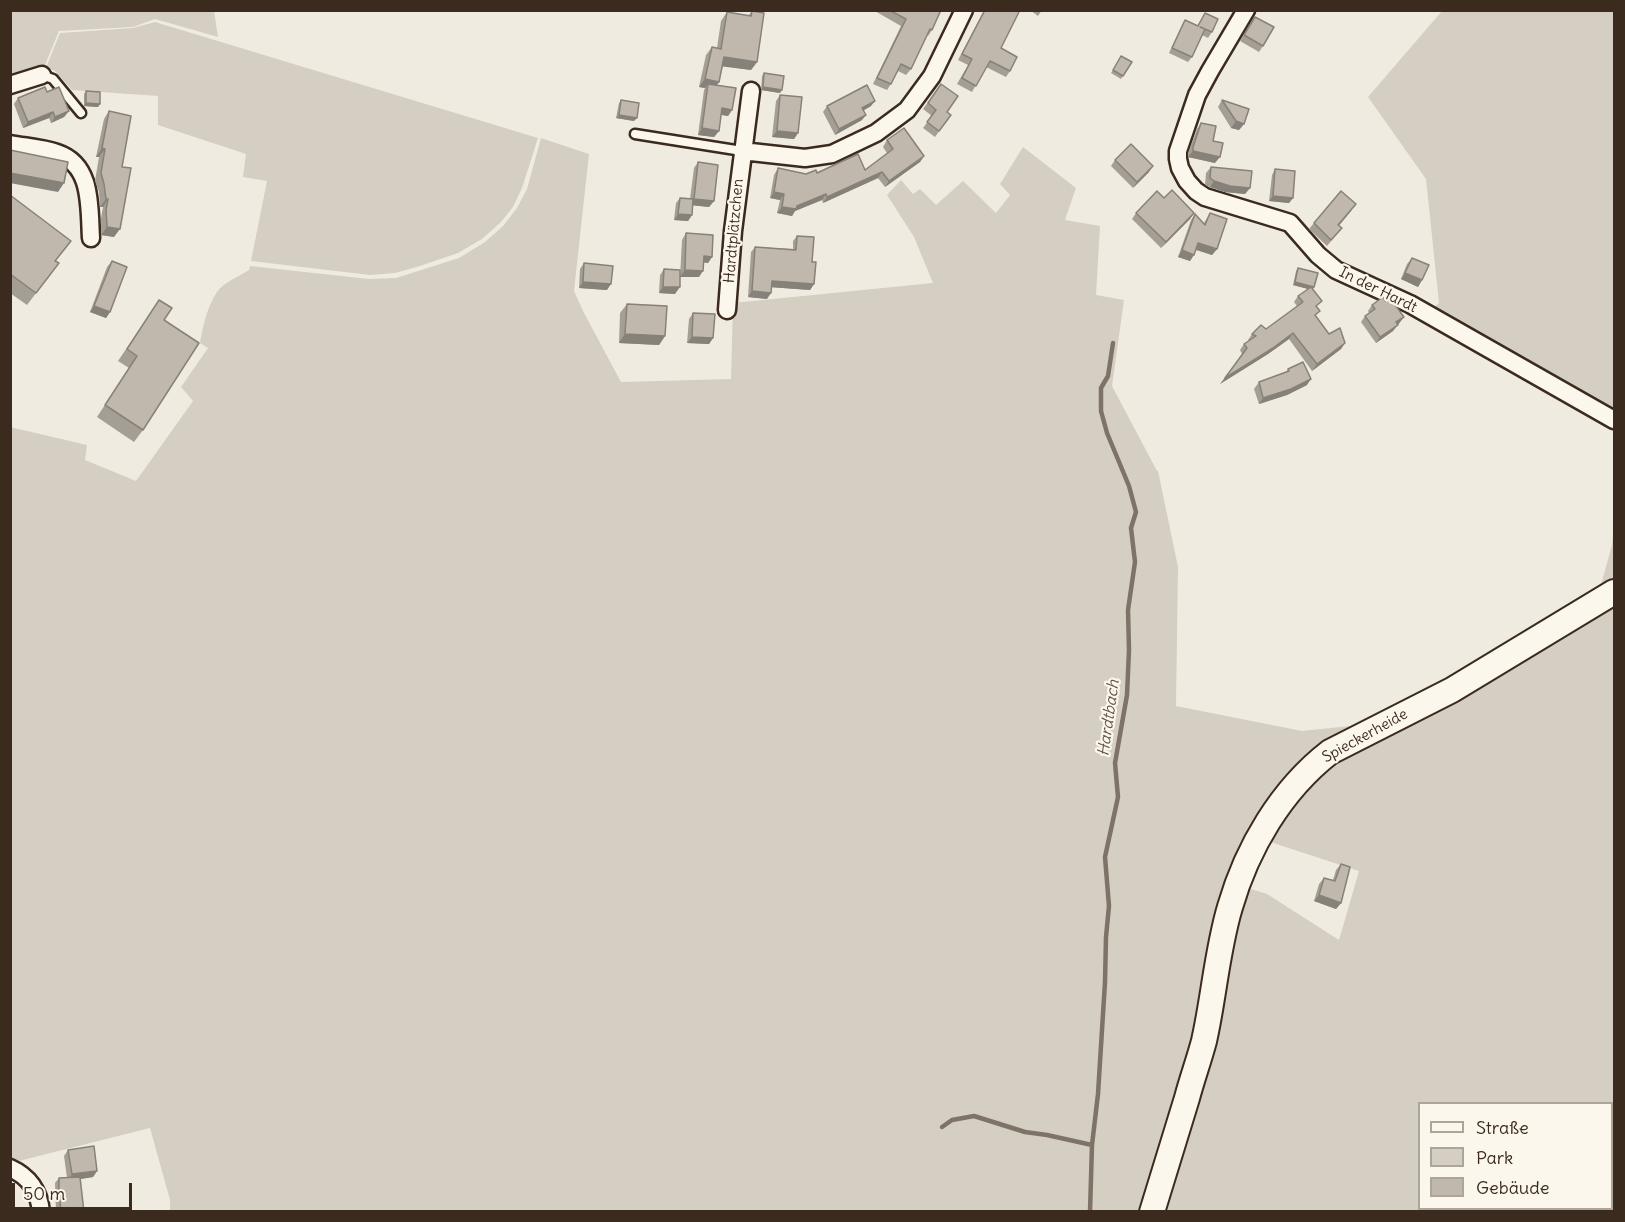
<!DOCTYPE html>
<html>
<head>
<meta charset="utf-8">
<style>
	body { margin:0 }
	#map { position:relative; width:1625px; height:1222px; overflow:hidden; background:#f0ebe0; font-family:Delius,sans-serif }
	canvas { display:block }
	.frame { position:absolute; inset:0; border:12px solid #3b2a1e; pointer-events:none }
	.legend { position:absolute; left:1418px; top:1102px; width:195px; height:108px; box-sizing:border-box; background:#fbf7ec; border:2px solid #aea59a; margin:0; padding:8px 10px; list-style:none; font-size:18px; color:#3b2a1e }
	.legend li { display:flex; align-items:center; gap:12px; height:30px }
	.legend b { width:30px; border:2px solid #aea59a }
	.scale { position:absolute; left:12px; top:1183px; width:120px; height:27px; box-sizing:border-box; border:3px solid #3b2a1e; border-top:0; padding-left:8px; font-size:18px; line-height:21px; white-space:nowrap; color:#3b2a1e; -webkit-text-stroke:4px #fbf7ec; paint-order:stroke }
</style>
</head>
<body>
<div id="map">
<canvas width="1625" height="1222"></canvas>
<div class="frame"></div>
<ul class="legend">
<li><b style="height:8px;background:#fbf7ec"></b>Straße</li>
<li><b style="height:16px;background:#d5cec3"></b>Park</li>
<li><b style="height:16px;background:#c0b8ad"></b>Gebäude</li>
</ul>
<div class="scale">50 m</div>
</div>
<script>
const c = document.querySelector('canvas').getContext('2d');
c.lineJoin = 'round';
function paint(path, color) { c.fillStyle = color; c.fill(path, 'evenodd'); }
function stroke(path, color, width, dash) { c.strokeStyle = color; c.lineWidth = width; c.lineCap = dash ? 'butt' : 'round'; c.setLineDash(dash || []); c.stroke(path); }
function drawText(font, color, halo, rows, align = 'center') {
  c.font = font + ' Delius,sans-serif'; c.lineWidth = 4.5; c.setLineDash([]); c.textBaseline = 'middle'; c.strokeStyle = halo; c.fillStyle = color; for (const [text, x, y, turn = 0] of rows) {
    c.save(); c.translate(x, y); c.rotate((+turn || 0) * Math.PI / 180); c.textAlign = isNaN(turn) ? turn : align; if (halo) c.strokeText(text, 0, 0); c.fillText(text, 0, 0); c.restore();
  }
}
paint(new Path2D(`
	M10,11H214L218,37L155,19L133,27L59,31L43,70L11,78Z
	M1442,11H1614V417L1429,311L1439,303L1426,179L1368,97Z
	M155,22L538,138L522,188L513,207L501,222L482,239L458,253L420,266L395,273L370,275L251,261L267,181L243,177L246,154L158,125V96L72,90L54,70H45L60,33L133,28Z
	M541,138L589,154L574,291L583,311L621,382L731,379L733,303L933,283L914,237L887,195L901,180L913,194L920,189L936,205L963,181L996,213L1010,195L1000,184L1023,147L1076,188L1065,220L1100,226L1096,295L1124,300L1112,386L1157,471H1158L1178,567L1176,706L1302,731L1369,724L1324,748L1232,883L1267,894L1339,940L1359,871L1267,841L1317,771L1614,600V1211L170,1212V1200L150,1128L11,1163L10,427L87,445L85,460L136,481L193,401L181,387L208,348L200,343C203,326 207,307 217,292C224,282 238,277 249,270L250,266L369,279L396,278L459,258L485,242L503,226L517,208L527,189ZM1420,1104H1612V1208H1420Z
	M1614,525V583L1599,592L1612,545Z`), '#d5cec3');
stroke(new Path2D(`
	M942,1127L952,1120L974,1116L1025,1132L1047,1135L1092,1145
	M1090,1212L1092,1145L1098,1094L1105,982L1106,937L1109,906L1105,857L1118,797L1115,763L1127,695L1129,650L1128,610L1135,562L1131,528L1136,512L1129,486L1107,433L1101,411V388L1108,376L1113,343`), '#7f7367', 4.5);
const service = new Path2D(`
	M42,75L53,79L81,113
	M635,134L742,151`);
const minor = new Path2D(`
	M1246,10L1210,71L1197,95L1178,151V159L1180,168L1187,181L1196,191L1205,197L1290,223L1318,255L1336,270L1410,304L1614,420
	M10,85L42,75
	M10,144C26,147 43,148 57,153C93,165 89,207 91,238
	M742,151L805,158L832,154L876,133L907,110L932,76L964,10
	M727,310L733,231L751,91
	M10,1168C30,1177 39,1191 41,1212`);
const secondary = new Path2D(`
	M1152,1212C1164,1174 1175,1136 1187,1098C1192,1079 1199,1060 1204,1041C1214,997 1217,950 1230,907C1247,848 1281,790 1330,752L1452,690L1614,592`);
stroke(service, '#3b2a1e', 13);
stroke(minor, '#3b2a1e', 21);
stroke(secondary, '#3b2a1e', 28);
stroke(service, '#fbf7ec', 8);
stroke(minor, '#fbf7ec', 16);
stroke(secondary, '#fbf7ec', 24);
paint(new Path2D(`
	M873,10H941L932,30L928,36L927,35L911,69L906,75L898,71L891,84L887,90L873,84L901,26Z
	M984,10H1020L1001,48L1010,71L1006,77L986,67L972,92L957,84L968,65L958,60Z
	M1030,10H1042L1038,16Z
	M752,11L757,62L751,70L723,66L717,85L732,110L728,116L721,115L719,131L714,137L698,135L704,90L705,88L699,87L706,55L712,47L717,48L721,21L727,12L748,16Z
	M1205,13L1212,32L1208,38L1202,35L1192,57L1188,62L1169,53L1182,25L1185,20L1197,26Z
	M1255,17L1263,46L1259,52L1240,41Z
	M1121,56L1132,62L1121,79L1111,73Z
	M764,73L780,93L761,90L762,76Z
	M941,84L947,112L951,115L935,137L923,128L932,116L923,109Z
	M86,91L100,104L98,107L84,106V94Z
	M47,92L69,111L64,117L51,123L49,118L23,128L14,104L18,98Z
	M780,95L798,133L794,139L772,137L776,101Z
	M621,100L634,121L616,118L619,103Z
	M1222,100L1244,124L1239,130L1231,128L1218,107Z
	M827,106H871L863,111L862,120L835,135L823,112Z
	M109,111L122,167L114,237L101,235V218L103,207H100L99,192L95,181L99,157H96L104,119Z
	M1201,123L1215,163L1188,157V153L1197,129Z
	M887,140L924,156L920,162L885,187L878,178L823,203L822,200L795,211L792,216L777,213L780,200L770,198L774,175L778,168L806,174L865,170L887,153L883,147Z
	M1115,160L1149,172L1133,188L1111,166Z
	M698,162L714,201L709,207L693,205L692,215L688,221L674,220L676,203L680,198L690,199L694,168Z
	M1211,167L1250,188L1245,194L1225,192L1210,187L1205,185L1206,173Z
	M1275,169L1293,198L1289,203L1269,201L1272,175Z
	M10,195L56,261L50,275L27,305L10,293Z
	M1164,198L1194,213L1190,219L1161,248L1132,219L1136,213Z
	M1352,210L1339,226L1342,228L1327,246L1309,229L1314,223Z
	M1210,213L1217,249L1212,255L1196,250L1190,261L1178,257L1191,220L1195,214L1204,223Z
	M686,233L712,257L708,263L704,262L699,277H680L682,240Z
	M797,236L812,262L814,284L810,290L771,287L767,299L748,297L751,252L755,247L793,249V241Z
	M1412,258L1422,280L1418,287L1401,279L1407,264Z
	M112,261L110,312L106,318L90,312L107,267Z
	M584,263L607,290L579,288L580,269Z
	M1298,268L1314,287L1313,289L1317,308L1316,316L1329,334L1345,343L1341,349L1312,371L1289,339L1268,354L1220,384L1242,354L1240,350L1244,344L1249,341L1248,340L1252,334L1266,329L1297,306L1294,302L1298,296L1308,289L1293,285L1296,271Z
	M664,269L675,294L659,293L660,275Z
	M1385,301L1404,317L1393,331L1376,343L1361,322L1365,316L1369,313L1368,311L1372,305Z
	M627,304L665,336L659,345L619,343L620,313Z
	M151,312L164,320L143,430L134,442L97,417L129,368L118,361Z
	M693,313L713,338L709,344L687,343L689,319Z
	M1288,369L1307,385L1287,395L1259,404L1254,389L1259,382L1286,372Z
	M1341,864V903L1336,909L1314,901L1319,884L1324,878L1333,880L1336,870Z
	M68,1150L97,1171L93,1177L80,1179L84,1212H56L55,1183L59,1178H67L64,1156Z`), '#a59e95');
paint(new Path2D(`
	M724,57L757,62L751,70L719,66Z
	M705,79L719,82L714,90L708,84L705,88L699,87Z
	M763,87L782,90L780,93L761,90Z
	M875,101L871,106L858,113L862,108Z
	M86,103L100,104L98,107L84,106Z
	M722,108L732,110L728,116L718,114Z
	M69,111L64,117L51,123L55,117Z
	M53,112L49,118L23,128L28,122Z
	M619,115L637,118L634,121L616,118Z
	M866,115L862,120L835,135L839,129Z
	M1236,121L1244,124L1239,130L1231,128Z
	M702,128L719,131L714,137L698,135Z
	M777,131L798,133L794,139L772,137Z
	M102,148L105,149L99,157H96Z
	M1193,151L1220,157L1215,163L1188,157Z
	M924,156L920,162L885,187L889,181Z
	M1153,166L1149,172L1133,188L1137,182Z
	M882,172L878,178L823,203L827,197Z
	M10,173L64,183L58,192L10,183Z
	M1214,181L1250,188L1245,194L1225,192L1210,187Z
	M774,192L784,194L780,200L770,198Z
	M826,194L822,200L795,211L792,216L777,213L782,207L797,206Z
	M1273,196L1293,198L1289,203L1269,201Z
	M106,199H108L103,207H100Z
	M694,199L714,201L709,207L689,205Z
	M1194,213L1190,219L1161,248L1166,242Z
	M678,214L692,215L688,221L674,220Z
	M107,227L120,229L114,237L101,235Z
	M1198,243L1217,249L1212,255L1194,249Z
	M1182,250L1194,255L1190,261L1178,257Z
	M704,256L712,257L708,263L700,262Z
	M685,270L703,271L699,277H680Z
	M1405,273L1422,280L1418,287L1401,279Z
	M772,281L814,284L810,290L768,287Z
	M583,282L611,284L607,290L579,288Z
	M1295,282L1314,287L1312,290L1293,285Z
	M663,287H680L675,294L659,293Z
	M752,291L771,293L767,299L748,297Z
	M94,306L110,312L106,318L90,312Z
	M1404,317L1393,331L1376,343L1380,337L1396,322Z
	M1293,333L1289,339L1268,354L1220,384L1225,378Z
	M625,334L665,336L659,345L619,343Z
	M692,337L713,338L709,344L687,343Z
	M1345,343L1341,349L1312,371L1317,364Z
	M1311,379L1307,385L1287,395L1259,404L1263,398Z
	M1319,895L1341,903L1336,909L1314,901Z
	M97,1171L93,1177L68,1181L72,1174Z`), '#868179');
const building = new Path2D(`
	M889,10H941L932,30L930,29L911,69L901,64L891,84L877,78L906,19Z
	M985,10H1020L1001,48L1017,57L1010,71L990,61L976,86L962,78L972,59L962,54Z
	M752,11L764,13L757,62L724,57L719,82L705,79L712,47L721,49L727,12L751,16Z
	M1205,13L1218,19L1212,32L1200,27L1205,29L1192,57L1172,48L1185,20L1198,26Z
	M1255,17L1274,27L1263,46L1244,35Z
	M1121,56L1132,62L1123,76L1113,70Z
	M764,73L784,76L782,90L763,87Z
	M708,84L736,88L732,110L722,108L719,131L702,128Z
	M941,84L958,96L947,112L951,115L939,131L927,122L936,110L928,103Z
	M867,85L875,101L862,108L866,115L839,129L827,106Z
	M45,87L47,92L59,87L69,111L55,117L53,112L28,122L18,98Z
	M86,91L100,92V104L86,103Z
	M780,95L802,97L798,133L777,131Z
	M621,100L639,103L637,118L619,115Z
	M1222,100L1249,109L1244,124L1236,121Z
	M109,111L131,116L122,167L131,168L120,229L107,227L106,210L108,199H106L104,184L101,173L105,149L102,148Z
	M1201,123L1216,126L1213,141L1223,143L1220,157L1193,151V147Z
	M904,128L924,156L889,181L882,172L827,197L826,194L797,206L796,209L782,207L784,194L774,192L778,168L806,174L816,170L817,173L858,154L865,170L893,149L887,140Z
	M1131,144L1153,166L1137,182L1115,160Z
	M10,150L68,162L64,183L10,173Z
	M698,162L718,165L714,201L694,199Z
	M1211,167L1252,171L1250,188L1230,186L1214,181L1210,178Z
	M1275,169L1295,171L1293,198L1273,196Z
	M1172,190L1194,213L1166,242L1136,213L1157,191L1164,198Z
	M1341,191L1356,204L1338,225L1342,228L1331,240L1314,223Z
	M10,195L71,241L55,261L59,263L36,293L10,274Z
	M680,198L693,199L692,215L678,214Z
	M1210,213L1227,219L1217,249L1198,243L1194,255L1182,250L1195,214L1205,225Z
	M686,233L713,235L712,257L704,256L703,271L685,270Z
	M797,236L814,237L812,262H816L814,284L772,281L771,293L752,291L755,247L796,250Z
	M1412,258L1429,265L1422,280L1405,273Z
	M112,261L127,267L110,312L94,306Z
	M584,263L613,266L611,284L583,282Z
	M1298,268L1318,273L1314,287L1295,282Z
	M664,269L680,270V287H663Z
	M1311,287L1322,301L1316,306L1320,311L1315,315L1329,334L1340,328L1345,343L1317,364L1293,333L1273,348L1225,378L1247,348L1244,344L1256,336L1252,334L1261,325L1266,329L1303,302L1298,296Z
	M1383,297L1385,301L1390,298L1404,317L1396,322L1398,325L1380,337L1365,316L1375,309L1372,305Z
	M159,300L172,308L164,320L199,343L143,430L105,405L137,356L127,349Z
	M627,304L667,306L665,336L625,334Z
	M693,313L715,314L713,338L692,337Z
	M1303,362L1311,379L1291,389L1263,398L1259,382L1289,371L1288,369Z
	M1341,864L1350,867L1341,903L1319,895L1324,878L1335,881Z
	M94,1146L97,1171L72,1174L68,1150Z
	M80,1177L84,1212H61L59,1191V1178Z`);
paint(building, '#c0b8ad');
stroke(building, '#868179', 1.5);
drawText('15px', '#3b2a1e', '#fbf7ec', [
	["Hardtplätzchen",734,231,-85],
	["In der Hardt",1378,290,26],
	["Spieckerheide",1365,736,-29]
]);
drawText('italic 16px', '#635448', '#fbf7ec', [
	["Hardtbach",1109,718,-82]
]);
</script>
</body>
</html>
